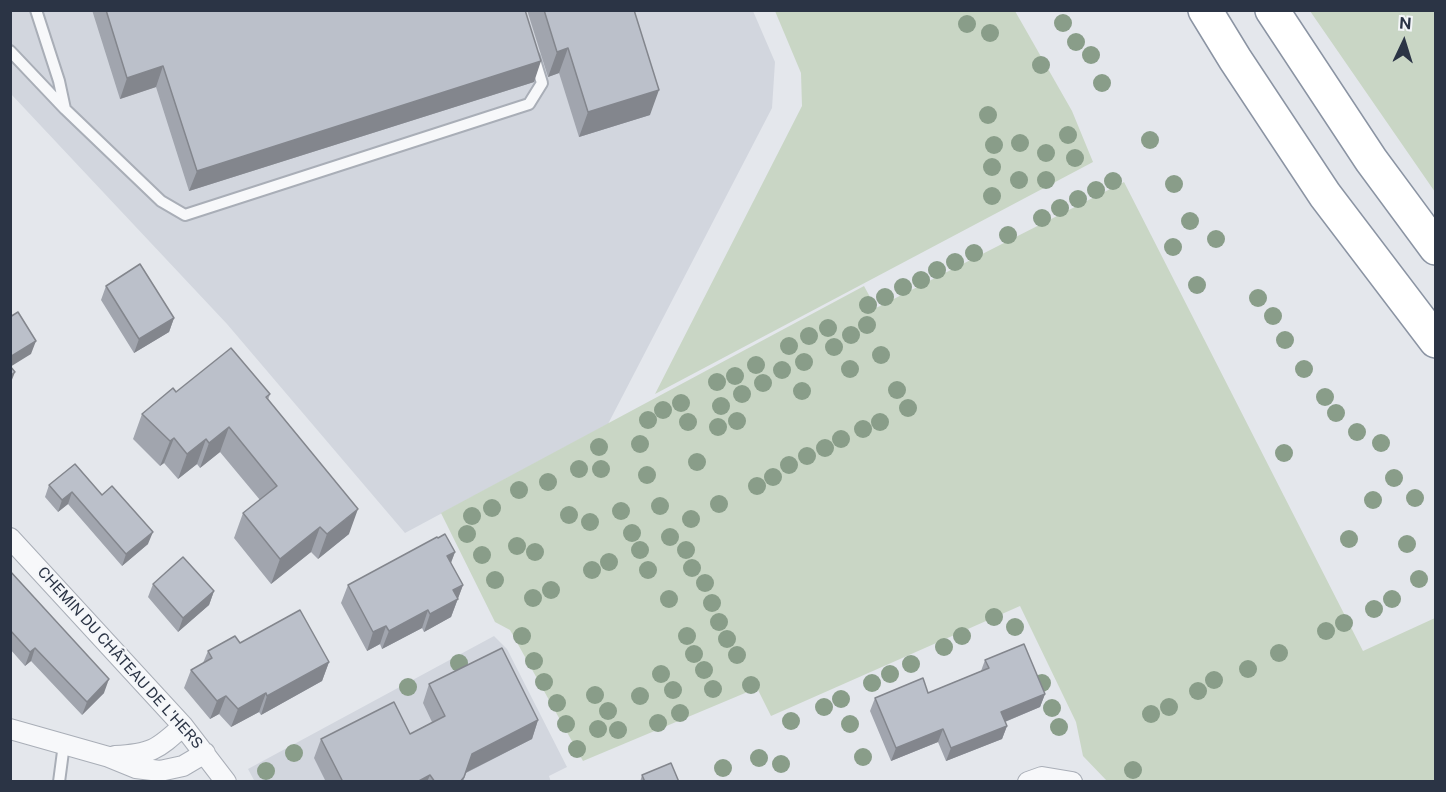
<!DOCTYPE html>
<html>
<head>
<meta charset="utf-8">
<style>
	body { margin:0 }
	#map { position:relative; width:1446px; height:792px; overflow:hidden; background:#e4e7ec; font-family:"Public Sans",sans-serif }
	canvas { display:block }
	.frame { position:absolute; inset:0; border:12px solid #2b3445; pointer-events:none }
	.north { position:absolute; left:1374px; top:12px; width:60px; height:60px; -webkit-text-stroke:4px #f4f6f9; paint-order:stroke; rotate:4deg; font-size:16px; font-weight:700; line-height:24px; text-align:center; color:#2b3445 }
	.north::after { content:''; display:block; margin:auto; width:21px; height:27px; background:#2b3445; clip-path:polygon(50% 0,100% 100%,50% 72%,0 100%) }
</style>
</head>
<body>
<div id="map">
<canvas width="1446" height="792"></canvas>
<div class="frame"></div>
<div class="north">N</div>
</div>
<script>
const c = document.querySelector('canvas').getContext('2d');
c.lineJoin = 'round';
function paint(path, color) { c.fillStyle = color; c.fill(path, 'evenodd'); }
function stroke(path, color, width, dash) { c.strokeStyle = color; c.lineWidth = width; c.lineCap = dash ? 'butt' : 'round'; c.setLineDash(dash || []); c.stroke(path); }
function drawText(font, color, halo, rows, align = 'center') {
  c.font = font + ' "Public Sans",sans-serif'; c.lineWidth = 4.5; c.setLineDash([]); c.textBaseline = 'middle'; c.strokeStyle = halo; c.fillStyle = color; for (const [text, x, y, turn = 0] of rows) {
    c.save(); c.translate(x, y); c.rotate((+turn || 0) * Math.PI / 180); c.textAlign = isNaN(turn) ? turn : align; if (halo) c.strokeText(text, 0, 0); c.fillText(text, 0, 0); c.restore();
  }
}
paint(new Path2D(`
	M11,10L753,11L775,62L772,108L608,424L405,533L227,324L11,94Z
	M494,636L507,649L567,767L549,776L551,782H255L248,769Z`), '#d2d6de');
paint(new Path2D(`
	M775,11H1015L1072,111L1093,162L655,394L802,106L801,73Z
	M1310,11H1435V192Z
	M1124,182L1363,651L1435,618V781H1107L1083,756L1076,722L1020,606L771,716L757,688L583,761L510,630L495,622L441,513L864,286L876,308Z`), '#c9d6c5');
const lane = new Path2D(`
	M36,10L59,81L65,109
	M10,51L65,109L161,201L185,215L529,104L542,83L534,57
	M59,782L64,744`);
const street = new Path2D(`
	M10,538L183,726L226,782
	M10,729L109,757L136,768L160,771L183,766L205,753
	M115,756C151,754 157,750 183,726
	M1028,782L1042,777L1072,782`);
const highway = new Path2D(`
	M1205,10L1235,59L1325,195L1436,341
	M1272,10L1371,160L1436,248`);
stroke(lane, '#a9aeb7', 14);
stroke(street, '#a9aeb7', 22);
stroke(highway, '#8b94a3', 36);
stroke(lane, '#f7f8fa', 10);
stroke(street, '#f7f8fa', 20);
stroke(highway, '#fff', 33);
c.fillStyle = '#899d89';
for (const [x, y] of [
	[1063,23],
	[967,24],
	[990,33],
	[1076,42],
	[1091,55],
	[1041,65],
	[1102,83],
	[988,115],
	[1068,135],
	[1150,140],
	[1020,143],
	[994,145],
	[1046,153],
	[1075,158],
	[992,167],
	[1019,180],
	[1046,180],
	[1113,181],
	[1174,184],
	[1096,190],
	[992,196],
	[1078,199],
	[1060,208],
	[1042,218],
	[1190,221],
	[1008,235],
	[1216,239],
	[1173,247],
	[974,253],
	[955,262],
	[937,270],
	[921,280],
	[1197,285],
	[903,287],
	[885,297],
	[1258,298],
	[868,305],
	[1273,316],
	[867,325],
	[828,328],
	[851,335],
	[809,336],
	[1285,340],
	[789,346],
	[834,347],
	[881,355],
	[804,362],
	[756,365],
	[850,369],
	[1304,369],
	[782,370],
	[735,376],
	[717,382],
	[763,383],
	[897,390],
	[802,391],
	[742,394],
	[1325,397],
	[681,403],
	[721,406],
	[908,408],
	[663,410],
	[1336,413],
	[648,420],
	[737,421],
	[688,422],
	[880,422],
	[718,427],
	[863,429],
	[1357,432],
	[841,439],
	[1381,443],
	[640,444],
	[599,447],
	[825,448],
	[1284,453],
	[807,456],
	[697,462],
	[789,465],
	[579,469],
	[601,469],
	[647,475],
	[773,477],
	[1394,478],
	[548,482],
	[757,486],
	[519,490],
	[1415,498],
	[1373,500],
	[719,504],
	[660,506],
	[492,508],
	[621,511],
	[569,515],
	[472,516],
	[691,519],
	[590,522],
	[632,533],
	[467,534],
	[670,537],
	[1349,539],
	[1407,544],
	[517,546],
	[640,550],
	[686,550],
	[535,552],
	[482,555],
	[609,562],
	[692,568],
	[592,570],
	[648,570],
	[1419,579],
	[495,580],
	[705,583],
	[551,590],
	[533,598],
	[669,599],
	[1392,599],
	[712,603],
	[1374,609],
	[994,617],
	[719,622],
	[1344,623],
	[1015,627],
	[1326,631],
	[522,636],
	[687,636],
	[962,636],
	[727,639],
	[944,647],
	[1279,653],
	[694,654],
	[737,655],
	[534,661],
	[459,663],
	[911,664],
	[1248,669],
	[704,670],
	[661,674],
	[890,674],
	[1214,680],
	[544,682],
	[872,683],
	[1042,683],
	[751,685],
	[408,687],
	[713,689],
	[673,690],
	[1198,691],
	[595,695],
	[640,696],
	[841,699],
	[557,703],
	[824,707],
	[1169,707],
	[1052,708],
	[608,711],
	[680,713],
	[1151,714],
	[791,721],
	[658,723],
	[566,724],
	[850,724],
	[1059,727],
	[598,729],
	[618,730],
	[577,749],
	[294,753],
	[863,757],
	[759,758],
	[781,764],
	[723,768],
	[1133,770],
	[266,771]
]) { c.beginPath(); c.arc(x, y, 9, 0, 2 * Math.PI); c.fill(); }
paint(new Path2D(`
	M92,10H525L534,82L189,191L156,87L120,99Z
	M527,10H634L650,115L579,137L559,73L548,77Z
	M106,286L174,318L169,332L134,353L101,300Z
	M176,392L270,394L268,400L349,534L318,559L311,552L271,584L234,538L243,513L260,500L220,452L200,468L197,464L178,479L164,463L160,466L133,439L142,414Z
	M49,485L102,495L148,544L122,566L68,504L58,512L45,497Z
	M438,538L455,552L451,563L463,585L451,617L424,632L422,628L382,649L380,644L367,651L341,603L348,585Z
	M10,571L104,693L82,715L31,661L25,666L10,649Z
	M153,584L214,591L209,605L178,632L148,597Z
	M240,643L329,662L322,681L261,715L259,712L231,727L219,714L210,719L184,688L191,670L203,663L208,651Z
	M985,660L1045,694L1040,707L1005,722L1007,726L1002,739L946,761L938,742L891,761L870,711L875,698L928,693L981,671Z
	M429,684L538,720L532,739L466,773L463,782H326L314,758L321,739L410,734L432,722L423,703Z
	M642,775L679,782H640Z`), '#a1a5ae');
paint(new Path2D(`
	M568,48L559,73L548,77L557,52Z
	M541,61L534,82L189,191L197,171Z
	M163,66L156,87L120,99L127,78Z
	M659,90L650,115L579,137L588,112Z
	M174,318L169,332L134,353L139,339Z
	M36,341L31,354L10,367V357Z
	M15,372L10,385V376Z
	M229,427L220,452L200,468L209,443Z
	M174,438L164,463L160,466L170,441Z
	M206,439L197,464L178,479L187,454Z
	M72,492L68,504L58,512L62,500Z
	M358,509L349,534L318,559L327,534Z
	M320,527L311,552L271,584L280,559Z
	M153,532L148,544L122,566L126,554Z
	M455,552L448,570L447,556Z
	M463,585L451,617L424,632L430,614L453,590Z
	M214,591L209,605L178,632L183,618Z
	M428,610L422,628L382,649L389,631Z
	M386,626L380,644L367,651L373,632Z
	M35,648L31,661L25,666L30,652Z
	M329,662L322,681L261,715L267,696Z
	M109,679L104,693L82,715L87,702Z
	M266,693L259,712L231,727L238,709Z
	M1045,694L1040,707L997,725L1001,712Z
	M226,696L219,714L210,719L217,701Z
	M538,720L532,739L465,773L472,754Z
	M1007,726L1002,739L946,761L951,748Z
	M943,729L938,742L891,761L896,748Z
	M430,775L427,782H417Z`), '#83868d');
const building = new Path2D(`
	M106,10H525L541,61L197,171L163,66L127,78Z
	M544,10H634L659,90L588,112L568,48L557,52Z
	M140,264L174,318L139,339L106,286Z
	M18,312L36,341L10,357V317Z
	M231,348L270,394L266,397L358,509L327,534L320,527L280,559L243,513L277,486L229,427L209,443L206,439L187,454L174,438L170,441L142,414L173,388L176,392Z
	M10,366L15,372L10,376Z
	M75,464L102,495L112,486L153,532L126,554L72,492L62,500L49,485Z
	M445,534L455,552L447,556L463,585L453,590L458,599L430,614L428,610L389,631L386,626L373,632L348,585L437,537L438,538Z
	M183,557L214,591L183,618L153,584Z
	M10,571L109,679L87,702L35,648L30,652L10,630Z
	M300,610L329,662L267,696L266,693L238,709L226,696L217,701L191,670L212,658L208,651L235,636L240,643Z
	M1024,644L1045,694L1001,712L1007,726L951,748L943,729L896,748L875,698L923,678L928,693L989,668L985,660Z
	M502,648L538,720L472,754L464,777L460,782H435L430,775L417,782H343L321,739L394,702L410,734L445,716L429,684Z
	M671,763L679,782H645L642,775Z`);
paint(building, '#bbc0ca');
stroke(building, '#83868d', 1.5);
drawText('15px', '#2b3445', '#f4f6f9', [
	["CHEMIN DU CHÂTEAU DE L'HERS",120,658,48]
]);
</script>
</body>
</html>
